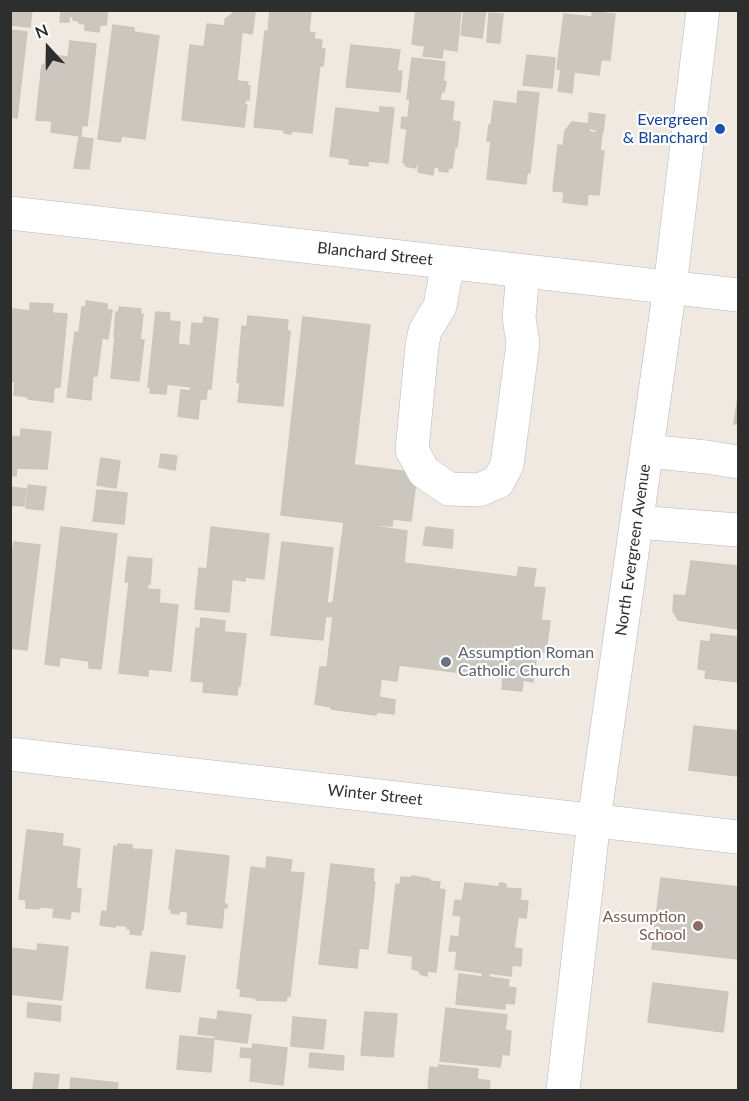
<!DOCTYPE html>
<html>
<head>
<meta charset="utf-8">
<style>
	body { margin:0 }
	#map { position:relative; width:749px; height:1101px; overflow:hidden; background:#efe9e1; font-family:Lato,sans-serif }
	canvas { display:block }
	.frame { position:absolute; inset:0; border:12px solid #2e2e2e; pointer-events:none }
	.north { position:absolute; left:18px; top:18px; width:60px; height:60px; -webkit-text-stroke:4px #fff; paint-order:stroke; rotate:339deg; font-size:16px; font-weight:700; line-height:24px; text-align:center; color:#2e2e2e }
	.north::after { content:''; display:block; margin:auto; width:21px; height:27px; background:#2e2e2e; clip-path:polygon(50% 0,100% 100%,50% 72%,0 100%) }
</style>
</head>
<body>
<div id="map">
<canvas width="749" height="1101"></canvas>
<div class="frame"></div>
<div class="north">N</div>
</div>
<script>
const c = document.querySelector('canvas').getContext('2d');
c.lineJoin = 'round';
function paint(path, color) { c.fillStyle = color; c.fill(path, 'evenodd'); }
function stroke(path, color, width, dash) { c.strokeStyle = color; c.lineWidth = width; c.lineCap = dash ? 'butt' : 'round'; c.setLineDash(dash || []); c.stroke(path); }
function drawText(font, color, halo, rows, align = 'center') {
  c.font = font + ' Lato,sans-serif'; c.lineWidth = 4.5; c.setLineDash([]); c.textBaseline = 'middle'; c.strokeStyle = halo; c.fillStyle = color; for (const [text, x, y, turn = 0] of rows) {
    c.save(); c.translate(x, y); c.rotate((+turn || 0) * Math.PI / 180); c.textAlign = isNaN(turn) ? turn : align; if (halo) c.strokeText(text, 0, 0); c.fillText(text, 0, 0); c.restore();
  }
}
const building = new Path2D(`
	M10,10H32L30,27L10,25Z
	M61,10H108L106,25H100L99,32L85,30V24L79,23V21L73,20V17L69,16V22H60Z
	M270,10H311L309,32L315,33L314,39L322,40L321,49H325L323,66L320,65L312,133L292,131L291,134L284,133V130L254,127L265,31L268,32Z
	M416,10H461L457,51L443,49L442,58L423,56L425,46L412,44Z
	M464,10H486L482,38L461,35Z
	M236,11L255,13L252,34L242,32L237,81L248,82L247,86H250L249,100H245V105H247L244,127L182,120L190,45L204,47L207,24L225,26V19Z
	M592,12L615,14L610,60H601L599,75L574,72L572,93L558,91L561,70L557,69L564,14L592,17Z
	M489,13L503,14L500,43L487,42Z
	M113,25L134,28V32L159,36L145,139L122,136L120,142L98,139Z
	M10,30L27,32L17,118L10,117Z
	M70,41L96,44L87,126L82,125L81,136L51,132L52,121L36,120L42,65H45L46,54L68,57Z
	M351,45L400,50L397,71H402L400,92L346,87Z
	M527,55L555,58L552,88L523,85Z
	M412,58L445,62L443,81L446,82L444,92H441L440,100L454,102L452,121L460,122L457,147H455L452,168H448V172L439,171V167H434L433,175L418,172L419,165L416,164V168L405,166L406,162L403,163L407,129L401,128L402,117L408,118L410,99H407Z
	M518,91L539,93L530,173H527L526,184L487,179L491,141H487L489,125H491L494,101L517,104Z
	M380,107L394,108L388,163L368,161V166L349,164L350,159L330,156L336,108L380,113Z
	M589,113L605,115L603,132H597V130L589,128V132L602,133L600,151H604L599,195L588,194L587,205L563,202L564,192L553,191L558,145L563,146L565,131L572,122L589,124Z
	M79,137L93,139L89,169L74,168Z
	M86,301L107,304V310H112L108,339L102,338L97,376H93L91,400L67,397L75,332L79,333L82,307H86Z
	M30,303L53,304L52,313L67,314L60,387L54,388L53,402L28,399L29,397L14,395L15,382L10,381V313L13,314V309L30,311Z
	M119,307L141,309L140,314H143L140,340H144L139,381L111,378L115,337H114L116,312H119Z
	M156,312L170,313L169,321L180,322L178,344L190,346L192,323L203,324L204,317L218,319L211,389H207L206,399H200L198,419L178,416L181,390L190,391L191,387L167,384L166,394L150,393L151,388L148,387Z
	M248,316L288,320L287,331H290L283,406L238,402L240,383L237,382L242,326L247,327Z
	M303,317L370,325L354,465L417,473L411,521L393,519L392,526L377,525V526L281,515Z
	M738,397V424H734Z
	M21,429L51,432L47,469L18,468Z
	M10,436L19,437L16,476L10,475Z
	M161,454L177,456L175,470L159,467Z
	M101,458L120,461L116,488L97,485Z
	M28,485L46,487L43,510L26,508Z
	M10,487L26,489L24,506L12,505L10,513Z
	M97,490L127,493L124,524L93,521Z
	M344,522L407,531L404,563L517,577L519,567L536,569L533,587L545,588L541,620L550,621L546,652L537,651L533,682L523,680L522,691L502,689L503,678L399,665L397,681L381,679L379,697L395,700L394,714L377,712L376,715L331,709V707L315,704L320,667H327L333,617L326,616L328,603H333Z
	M61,527L117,534L101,669L89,668V661L60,657L59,666L45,664Z
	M211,527L269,534L264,579L245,577V581L232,579L229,612L195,609L199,568L207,569Z
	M426,527L453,530L452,548L423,545Z
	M14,542L40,545L27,650L10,648V554H12Z
	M282,542L333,548L323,640L271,635Z
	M128,557L152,559L150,584L148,583L147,589L160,590L159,603L178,605L171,671L148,669V676L119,673L129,582H125Z
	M691,561L738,566V629L678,620L673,611L674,595L686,596Z
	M201,618L225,621L224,632L246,634L240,686H238L237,695L203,692L204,682L191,681L196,628L200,629Z
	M711,634L738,637V682L705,678L706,670L698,669L701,641L710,642Z
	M694,726L738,731V776L689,770Z
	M27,830L63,834L62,846L80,849L76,888L81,889L79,912L71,911L70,919L53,917L54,908L39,907V909L26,908V900L19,899Z
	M118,844L132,845V849L152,850L143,930H141V935L130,934L131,929H127V926L116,925L115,927L100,925L102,911L107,912L114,846L118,847Z
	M176,850L229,856L224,904H227V908L224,907L222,928L187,924L188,912L179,911V914L171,913L172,909H169Z
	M267,857L292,860L290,872L304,873L290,996H287L286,1001L256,1000V998L240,996L241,989L237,988L251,867L266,869Z
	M331,864L374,869L373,882H375L368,949L359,948L357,968L319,964Z
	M412,876L430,879L429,881L440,882L439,889L445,890L436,972L427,971V976L420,974V971L412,969L413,956L388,953L396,884L400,885L401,877L411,878Z
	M661,878L738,887V959L652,949Z
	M465,883L499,887L500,883L506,884V888L521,889L520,900L528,901L526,918L518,917L514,948L522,949L521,966L512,965L511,976L489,973V977L509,980L508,987L516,988L514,1004L505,1003V1009L456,1004L459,974L482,977L483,973L455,969L457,951H449L451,936L459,937L461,916L453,915L455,900L462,901Z
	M38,944L68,947L62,1000L10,994V948L37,951Z
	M151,952L185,956L180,992L146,988Z
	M653,983L728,992L723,1032L648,1022Z
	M28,1003L61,1006L60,1021L27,1017Z
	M446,1008L507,1015L505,1030L511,1031L509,1055L502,1054L500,1067L440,1061Z
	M218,1011L251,1015L247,1043L215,1039Z
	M365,1012L397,1014L393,1057L361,1055Z
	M293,1017L326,1020L323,1049L291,1046Z
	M200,1018L217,1020L215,1036L198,1034Z
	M180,1036L214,1039L211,1072L177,1069Z
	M253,1044L287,1048L283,1085L250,1081L252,1058L240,1057L241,1048L252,1049Z
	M310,1053L344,1056L343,1070L309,1067Z
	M439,1065L478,1069L477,1079L490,1081L489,1090H428L430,1067L438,1068Z
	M35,1073L59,1075L57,1090H33Z
	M71,1078L118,1083L117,1090H70Z`);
paint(building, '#cbc7bf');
stroke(building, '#cbc5ba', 1.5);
const minor = new Path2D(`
	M10,213L738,295
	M448,262L440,306L425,331L422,346L412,450L424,472L449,489L479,490L498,482L507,465L523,343L519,318L523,271
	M647,451L706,457L738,462
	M637,522L738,530
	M10,754L738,837
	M563,1090L594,820L670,287L703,10`);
stroke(minor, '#b4b7c1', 34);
stroke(minor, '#fff', 33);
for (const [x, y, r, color] of [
	[720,129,6,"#1a4fb4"],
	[446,662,6,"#6b7280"],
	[698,926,6,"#8d6e63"]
]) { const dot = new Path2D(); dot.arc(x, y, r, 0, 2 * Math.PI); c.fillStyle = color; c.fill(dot); stroke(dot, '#fff', 2); }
drawText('16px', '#164399', '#fff', [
	["Evergreen",708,120],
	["& Blanchard",708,138]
], 'right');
drawText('16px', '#2e2e2e', '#fff', [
	["Blanchard Street",375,254,6],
	["North Evergreen Avenue",633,550,-82],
	["Winter Street",375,795,6]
]);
drawText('16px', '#5b616d', '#fff', [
	["Assumption Roman",458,653],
	["Catholic Church",458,671]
], 'left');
drawText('16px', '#785e54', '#fff', [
	["Assumption",686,917],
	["School",686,935]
], 'right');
</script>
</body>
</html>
